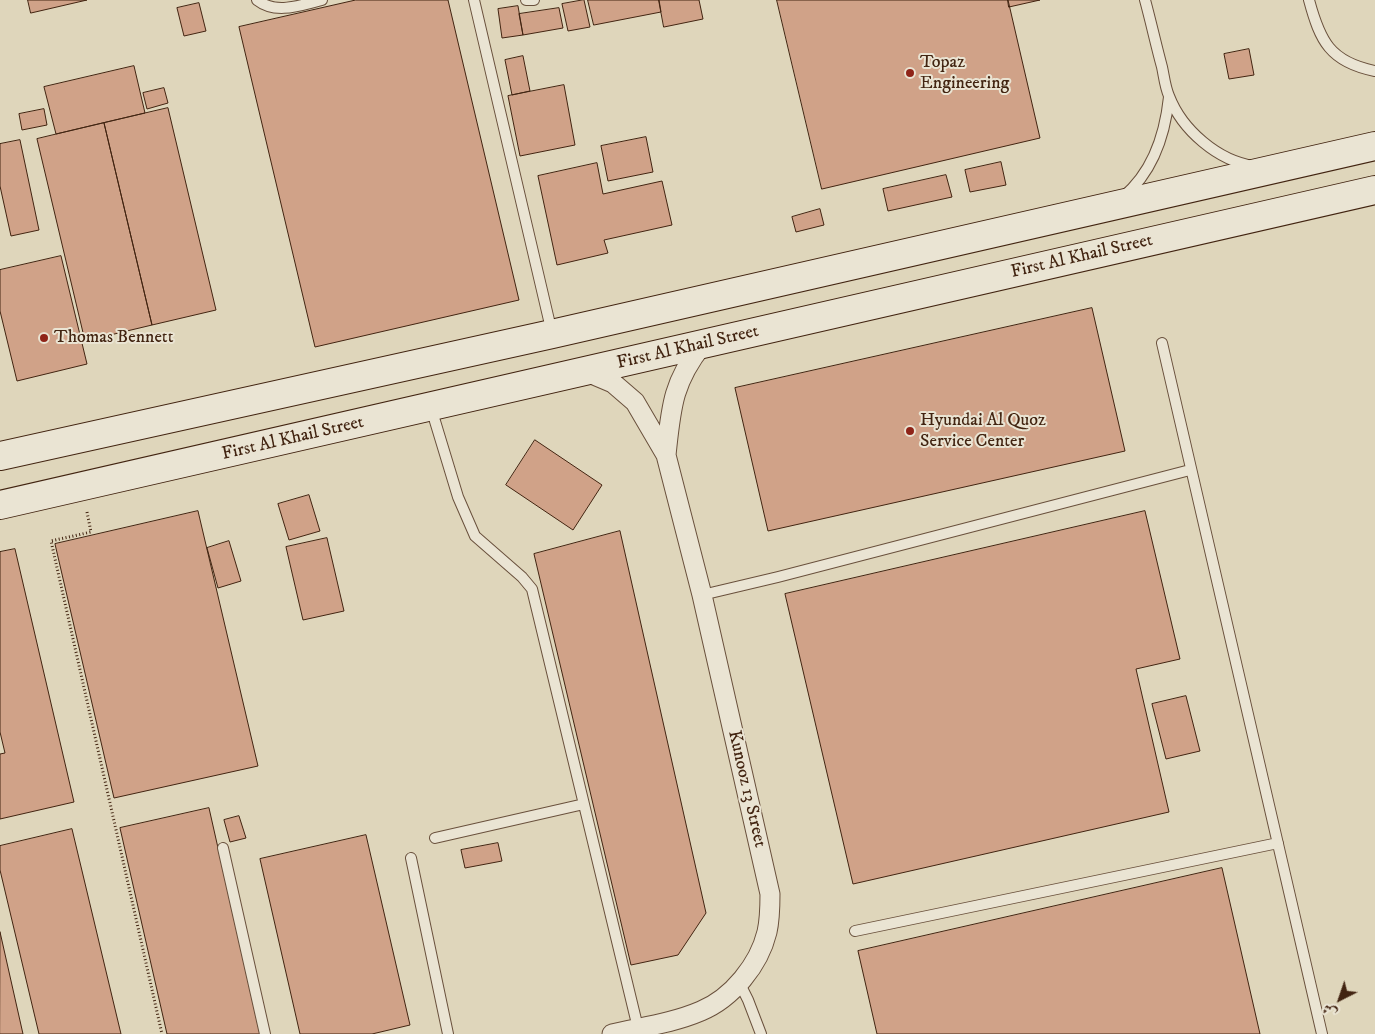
<!DOCTYPE html>
<html>
<head>
<meta charset="utf-8">
<style>
	body { margin:0 }
	#map { position:relative; width:1375px; height:1034px; overflow:hidden; background:#dfd6bb; font-family:"IM FELL DW Pica",Amiri,serif }
	canvas { display:block }
	.north { position:absolute; left:1315px; top:974px; width:50px; height:50px; -webkit-text-stroke:4px #eae4d3; paint-order:stroke; rotate:221deg; font-size:14px; font-weight:700; line-height:20px; text-align:center; color:#422411 }
	.north::after { content:''; display:block; margin:auto; width:18px; height:22px; background:#422411; clip-path:polygon(50% 0,100% 100%,50% 72%,0 100%) }
</style>
</head>
<body>
<div id="map">
<canvas width="1375" height="1034"></canvas>
<div class="north">ش</div>
</div>
<script>
const c = document.querySelector('canvas').getContext('2d');
c.lineJoin = 'round';
function paint(path, color) { c.fillStyle = color; c.fill(path, 'evenodd'); }
function stroke(path, color, width, dash) { c.strokeStyle = color; c.lineWidth = width; c.lineCap = dash ? 'butt' : 'round'; c.setLineDash(dash || []); c.stroke(path); }
function drawText(font, color, halo, rows, align = 'center') {
  c.font = font + ' "IM FELL DW Pica",serif'; c.lineWidth = 4; c.setLineDash([]); c.textBaseline = 'middle'; c.strokeStyle = halo; c.fillStyle = color; for (const [text, x, y, turn = 0] of rows) {
    c.save(); c.translate(x, y); c.rotate((+turn || 0) * Math.PI / 180); c.textAlign = isNaN(turn) ? turn : align; if (halo) c.strokeText(text, 0, 0); c.fillText(text, 0, 0); c.restore();
  }
}
const building = new Path2D(`
	M28,0H87L31,13Z
	M356,0H448L519,300L315,347L239,27Z
	M584,0L590,27L568,31L562,4Z
	M588,0H659L661,12L594,25Z
	M659,0H699L703,19L664,27Z
	M777,0H1008L1040,138L822,189Z
	M1008,0H1040L1009,7Z
	M199,3L206,31L184,36L177,8Z
	M518,6L523,35L502,38L498,9Z
	M559,8L563,28L523,35L519,14Z
	M1249,49L1254,75L1229,79L1224,54Z
	M523,56L530,91L512,95L505,60Z
	M134,66L145,113L56,134L44,87Z
	M564,85L575,145L520,156L508,96Z
	M164,88L168,103L147,109L143,93Z
	M168,108L216,310L152,325L104,123Z
	M44,109L47,125L22,130L19,114Z
	M104,123L152,325L85,341L37,139Z
	M646,137L653,172L608,181L601,146Z
	M20,140L39,230L11,236L0,186V144Z
	M1001,162L1006,185L970,192L965,170Z
	M597,163L603,194L662,181L672,225L604,240L608,253L557,265L538,176Z
	M946,175L952,197L888,211L883,189Z
	M820,209L824,225L796,232L792,217Z
	M61,256L87,364L17,381L0,311V270Z
	M1092,308L1125,451L768,531L735,388Z
	M535,440L602,485L573,530L506,485Z
	M309,495L320,531L289,540L278,504Z
	M198,511L258,766L114,798L55,544Z
	M1145,511L1180,659L1136,669L1169,812L853,884L785,594Z
	M620,531L706,913L678,955L631,965L534,554Z
	M327,538L344,611L303,620L286,547Z
	M229,541L241,581L218,588L207,548Z
	M15,549L74,802L0,819V754L5,753L0,732V552Z
	M1186,696L1200,751L1166,759L1152,704Z
	M209,808L260,1034H167L120,828Z
	M239,816L246,838L230,842L224,820Z
	M72,829L121,1034H39L0,870V846Z
	M366,835L410,1025L372,1034H300L260,859Z
	M498,843L502,861L465,868L461,850Z
	M1222,868L1260,1034H877L858,951Z
	M0,932L23,1034H0Z`);
paint(building, '#d0a288');
stroke(building, '#422411', 1);
const service = new Path2D(`
	M257,0C276,15 301,5 322,0
	M474,0L552,333
	M526,0H534
	M1145,0C1151,22 1156,45 1162,67C1164,76 1165,87 1169,96C1182,130 1218,161 1254,166
	M1309,0C1320,41 1330,62 1375,71
	M1123,197C1153,172 1165,135 1169,97
	M1162,343L1322,1034
	M431,408L458,497L475,536L522,577L532,589L638,1028
	M702,595L778,577L1190,470
	M435,838L584,804
	M223,848L265,1034
	M411,858L448,1034
	M855,931L1278,843
	M739,982L748,1000L761,1034`);
const minor = new Path2D(`
	M587,372L613,383L635,402L666,455L702,595L770,894C770,906 770,919 767,932C759,965 732,998 701,1011C673,1023 642,1027 612,1034
	M666,455C671,409 672,383 702,345`);
const secondary = new Path2D(`
	M0,456L552,334L1375,146
	M0,505L1375,190`);
stroke(service, '#69503c', 12);
stroke(minor, '#69503c', 21);
stroke(secondary, '#422411', 30);
stroke(new Path2D(`
	M87,512L91,532L51,541L162,1034`), '#422411', 3, [1, 2.5]);
stroke(service, '#eae4d3', 10);
stroke(minor, '#eae4d3', 19);
stroke(secondary, '#eae4d3', 28);
for (const [x, y, r, color] of [
	[910,73,5,"#8f2418"],
	[44,338,5,"#8f2418"],
	[910,431,5,"#8f2418"]
]) { const dot = new Path2D(); dot.arc(x, y, r, 0, 2 * Math.PI); c.fillStyle = color; c.fill(dot); stroke(dot, '#eae4d3', 2); }
drawText('18px', '#422411', '#eae4d3', [
	["Topaz",920,63],
	["Engineering",920,84],
	["Thomas Bennett",54,338],
	["Hyundai Al Quoz",920,421],
	["Service Center",920,442]
], 'left');
drawText('18px', '#422411', '#eae4d3', [
	["First Al Khail Street",1082,257,-13],
	["First Al Khail Street",688,348,-13],
	["First Al Khail Street",293,439,-13],
	["Kunooz 13 Street",746,789,77]
]);
</script>
</body>
</html>
